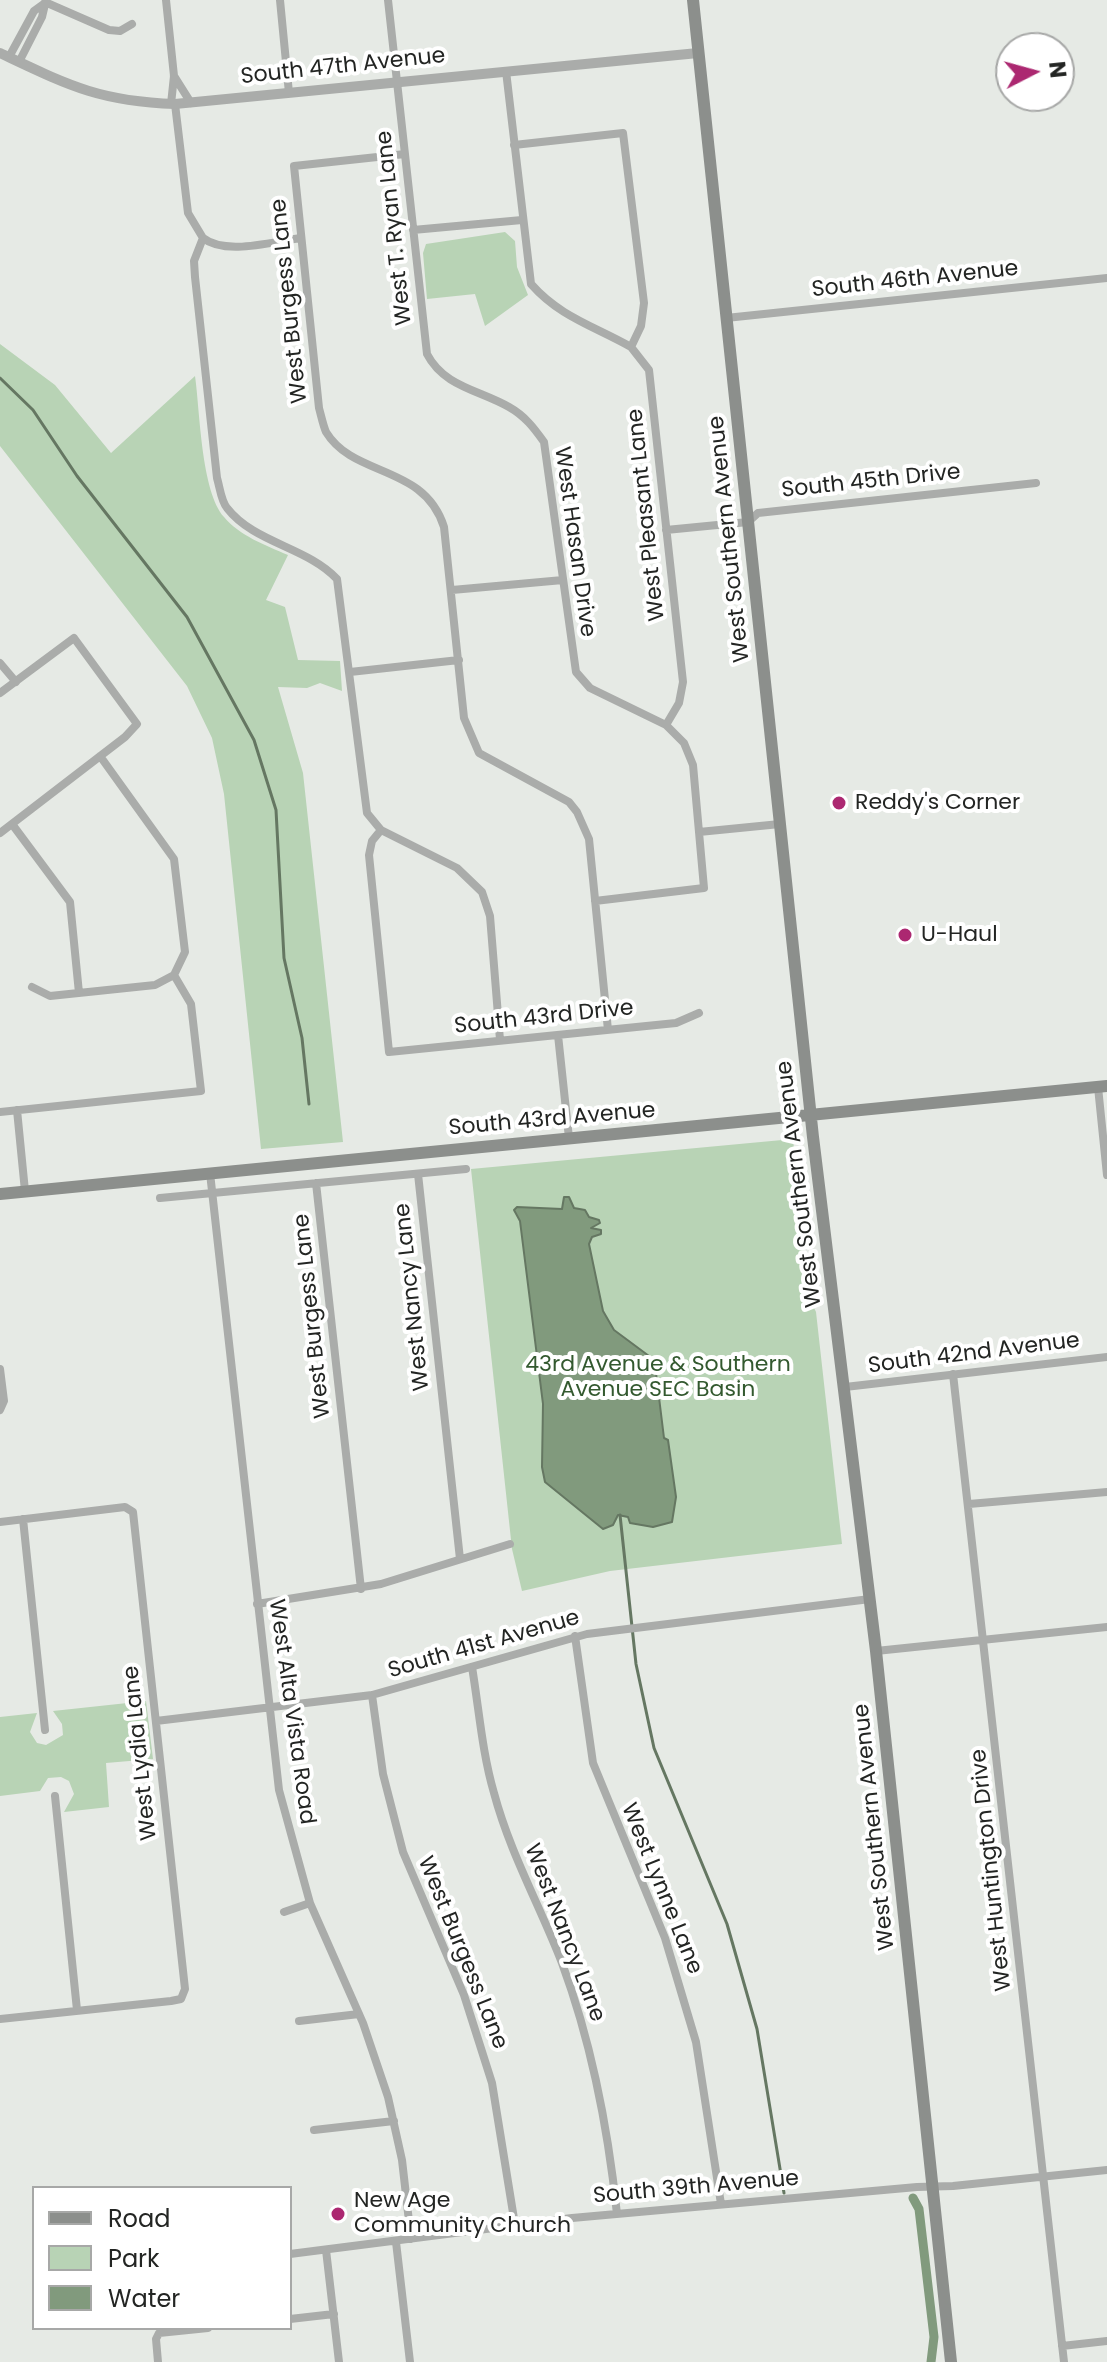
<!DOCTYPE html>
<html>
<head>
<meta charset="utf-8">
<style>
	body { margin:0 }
	#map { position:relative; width:1107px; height:2362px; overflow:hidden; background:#e6eae5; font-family:Poppins,sans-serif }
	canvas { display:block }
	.legend { position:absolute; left:32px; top:2186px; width:260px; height:144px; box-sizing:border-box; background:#fff; border:2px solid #a7a8a7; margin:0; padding:10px 14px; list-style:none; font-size:24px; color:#232523 }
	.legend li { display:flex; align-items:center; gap:16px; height:40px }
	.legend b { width:40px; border:2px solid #a7a8a7 }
	.north { position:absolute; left:995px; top:32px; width:80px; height:80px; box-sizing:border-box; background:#fff; border:2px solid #a7a8a7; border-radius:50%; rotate:84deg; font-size:22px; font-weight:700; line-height:32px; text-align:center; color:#232523 }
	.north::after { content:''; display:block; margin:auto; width:28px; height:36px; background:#ac2871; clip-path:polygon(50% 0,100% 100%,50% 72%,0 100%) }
</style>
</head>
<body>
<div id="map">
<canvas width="1107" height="2362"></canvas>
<ul class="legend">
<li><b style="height:10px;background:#8c8f8c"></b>Road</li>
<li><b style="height:22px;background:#b8d3b5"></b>Park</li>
<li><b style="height:22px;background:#819a7d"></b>Water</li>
</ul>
<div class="north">N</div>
</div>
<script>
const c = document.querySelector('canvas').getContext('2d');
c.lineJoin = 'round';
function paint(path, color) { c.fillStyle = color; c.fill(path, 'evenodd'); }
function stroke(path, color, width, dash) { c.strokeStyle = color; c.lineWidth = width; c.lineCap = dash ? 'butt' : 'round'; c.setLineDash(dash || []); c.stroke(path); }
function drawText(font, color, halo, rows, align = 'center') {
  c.font = font + ' Poppins,sans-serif'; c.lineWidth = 8; c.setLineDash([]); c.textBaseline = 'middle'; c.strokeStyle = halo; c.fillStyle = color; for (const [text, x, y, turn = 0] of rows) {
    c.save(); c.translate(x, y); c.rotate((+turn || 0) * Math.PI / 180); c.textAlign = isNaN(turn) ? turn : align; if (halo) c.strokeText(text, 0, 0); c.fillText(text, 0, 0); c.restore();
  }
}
paint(new Path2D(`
	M505,232L515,241L517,267L528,295L485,326L475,294L427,299L423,253L426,244Z
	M0,344L55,385L111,453L195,376C200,411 201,491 224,517C240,536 265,545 288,555L266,600L285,607L298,660L340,661L342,691L320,683L307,688L278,687L303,773L343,1142L261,1149L224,794L212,738L187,686L0,446Z
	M793,1139L809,1297L816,1312L842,1544L610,1571L522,1591L512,1549L471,1169Z
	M146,1701L153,1759L106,1763L109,1807L64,1812L74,1794L69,1781L61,1777L48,1778L40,1791L0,1796V1717L37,1713L30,1732L37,1743L46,1745L63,1735L62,1724L53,1711Z`), '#b8d3b5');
const water = new Path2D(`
	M564,1197H569L574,1208L585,1210L589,1217L599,1220L600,1223L591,1228L601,1230V1234L592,1237L589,1244L603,1311L614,1330L649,1356L656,1373L664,1438L668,1440L676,1497L672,1522L653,1527L630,1523L628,1517L618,1515L613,1525L603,1529L545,1482L542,1467L543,1404L520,1221L514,1210L517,1207L562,1209Z`);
paint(water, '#819a7d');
stroke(water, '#657762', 2);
stroke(new Path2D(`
	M0,378L33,410L77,476L187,617L254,740L276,810L284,958L302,1038L309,1104
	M620,1515L636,1664L654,1748L727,1924L757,2029L784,2193`), '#657762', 3);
stroke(new Path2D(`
	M913,2198L919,2209L934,2337L931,2362`), '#819a7d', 9);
stroke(new Path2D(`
	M166,0L174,76L171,104
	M280,0L289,93
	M388,0L427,354C444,387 480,390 509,407C525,416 534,428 544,442L576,672L590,688L666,725
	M45,2L109,30L120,31L132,24
	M9,57L34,11L45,3
	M19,62L42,17L46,0
	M506,71L531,284C560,317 594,326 631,347
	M174,76L191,103
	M175,104L188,213L203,238L194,261L195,277L217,478C220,488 221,501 227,508C254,543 307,547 337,579L367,813L381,830L457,868L482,892L490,916L500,1040
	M514,145L623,133L644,303L641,326L631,347L649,370L683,682L679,703L666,725L684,743L693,765L704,888L595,901
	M405,154L294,166L319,408C321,415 323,425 326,432C354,478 424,464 444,527L464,718L479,753L569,802L577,812L589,839L608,1030
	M413,230L522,220
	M203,238C226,256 274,241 301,238
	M726,318L1107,278
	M666,530L748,522L758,513L1036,483
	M452,590L563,580
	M0,663L16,682
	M350,672L459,660
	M0,693L74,638L137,724L125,737L0,833
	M12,824L70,902L79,993
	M381,830L372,841L369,855L389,1052L676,1023L699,1013
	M699,832L780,824
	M32,987L50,996L155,985L174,975
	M558,1035L569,1138
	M1098,1087L1107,1175
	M17,1110L25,1191
	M0,1112L201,1091L191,1004L174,975L185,952L174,859L100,756
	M210,1173L279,1790L310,1903L363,2023L388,2097L402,2160L411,2239
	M418,1174L460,1559
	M316,1183L361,1589
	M160,1198L466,1169
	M0,1369L4,1401L0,1410
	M953,1374L1064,2362
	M845,1387L1107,1357
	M969,1504L1107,1492
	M23,1519L45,1730
	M0,1522L125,1507L133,1512L185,1989L181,1999L171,2001L0,2019
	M257,1604L381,1584L510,1544
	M575,1636L593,1763L665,1938L696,2042L721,2204
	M876,1651L1107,1627
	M472,1667C479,1709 482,1752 494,1793C510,1853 540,1906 562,1963C592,2044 608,2128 617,2214
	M372,1695L383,1774L403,1852L464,1995L492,2083L515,2225
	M156,1721L372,1695L587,1634L870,1599
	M55,1796L77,2010
	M284,1912L310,1903
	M299,2021L359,2014
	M314,2130L394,2121
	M396,2242L410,2362
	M326,2250L339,2362
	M290,2254L572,2218L917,2187L953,2186L1107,2170
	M290,2319L334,2314
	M1062,2346L1107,2341
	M158,2362L156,2339L159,2333L208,2328`), '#aaacaa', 8);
stroke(new Path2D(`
	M0,53C68,85 98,101 175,104L698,53`), '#aaacaa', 10);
stroke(new Path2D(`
	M693,0L813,1137L876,1651L951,2362
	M0,1194L1107,1086`), '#8c8f8c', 12);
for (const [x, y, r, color] of [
	[839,803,8,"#ac2871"],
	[905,935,8,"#ac2871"],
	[338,2214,8,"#ac2871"]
]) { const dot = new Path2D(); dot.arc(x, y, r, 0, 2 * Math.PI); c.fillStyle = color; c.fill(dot); stroke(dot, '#fff', 3); }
drawText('22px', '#232523', '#fff', [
	["South 47th Avenue",343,67,-6],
	["West T. Ryan Lane",395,228,-96],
	["South 46th Avenue",915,280,-6],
	["West Burgess Lane",290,301,-96],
	["South 45th Drive",871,482,-6],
	["West Pleasant Lane",647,515,-96],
	["West Southern Avenue",730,539,-96],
	["West Hasan Drive",574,542,82],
	["South 43rd Drive",544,1018,-6],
	["South 43rd Avenue",552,1120,-5],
	["West Southern Avenue",800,1184,-97],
	["West Nancy Lane",413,1297,-96],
	["West Burgess Lane",313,1316,-96],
	["South 42nd Avenue",974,1354,-7],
	["South 41st Avenue",484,1645,-16],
	["West Alta Vista Road",291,1712,82],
	["West Lydia Lane",141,1753,-96],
	["West Southern Avenue",875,1827,-96],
	["West Huntington Drive",992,1870,-96],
	["West Lynne Lane",661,1889,68],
	["West Nancy Lane",564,1933,69],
	["West Burgess Lane",462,1953,68],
	["South 39th Avenue",696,2188,-5]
]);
drawText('22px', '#232523', '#fff', [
	["Reddy's Corner",855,803],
	["U-Haul",921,935],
	["New Age",354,2201],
	["Community Church",354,2226]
], 'left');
drawText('22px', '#33592f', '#fff', [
	["43rd Avenue & Southern",658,1365],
	["Avenue SEC Basin",658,1390]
]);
</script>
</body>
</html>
